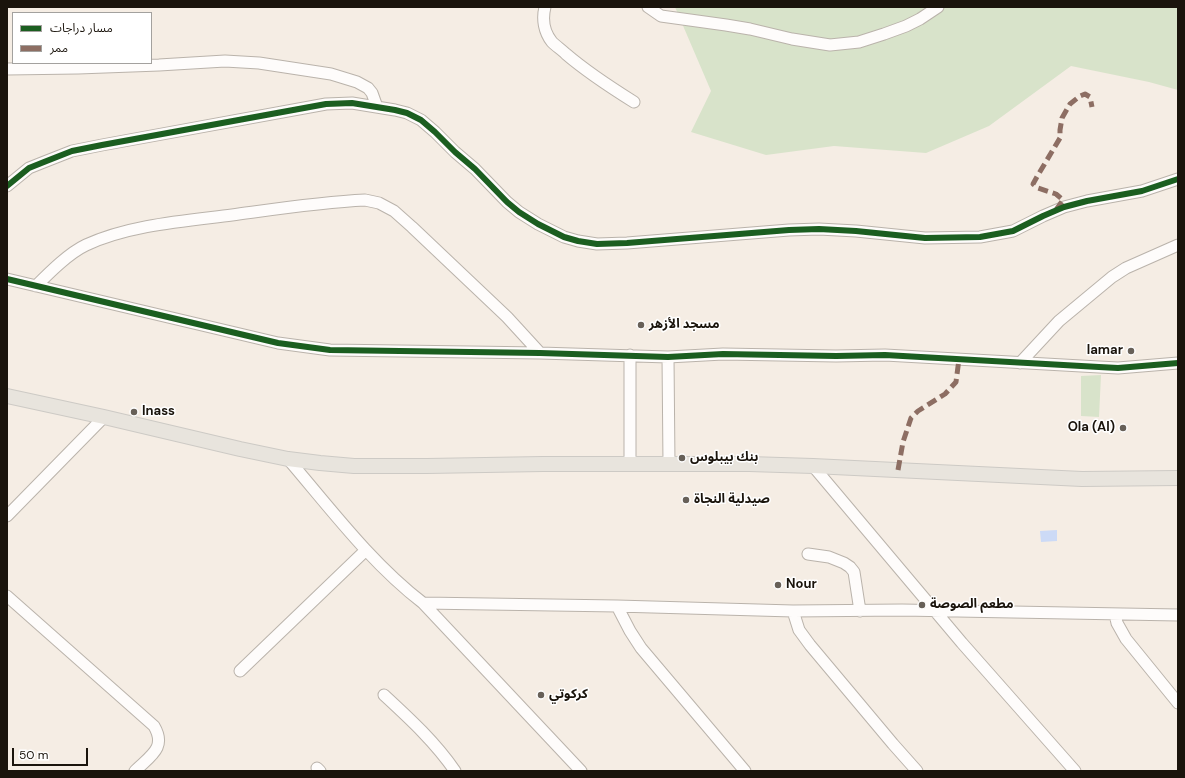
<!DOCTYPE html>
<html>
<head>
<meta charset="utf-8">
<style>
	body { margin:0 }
	#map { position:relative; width:1185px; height:778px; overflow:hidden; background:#f5ede4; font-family:"DM Sans","Noto Sans Arabic",sans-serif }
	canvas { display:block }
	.frame { position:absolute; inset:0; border:8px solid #1a140c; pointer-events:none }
	.legend { position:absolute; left:12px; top:12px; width:140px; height:52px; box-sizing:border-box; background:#fff; border:1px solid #a3a19e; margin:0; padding:5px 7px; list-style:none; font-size:12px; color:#1a140c }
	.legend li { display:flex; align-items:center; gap:8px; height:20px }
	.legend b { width:20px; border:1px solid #a3a19e }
	.scale { position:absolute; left:12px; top:748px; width:76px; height:18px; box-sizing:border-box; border:2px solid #1a140c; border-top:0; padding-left:5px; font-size:12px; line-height:14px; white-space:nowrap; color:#1a140c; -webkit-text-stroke:3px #fff; paint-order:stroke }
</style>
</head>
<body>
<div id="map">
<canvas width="1185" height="778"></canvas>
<div class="frame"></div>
<ul class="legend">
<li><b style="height:5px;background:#1b5e20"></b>مسار دراجات</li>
<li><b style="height:5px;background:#8d6e63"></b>ممر</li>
</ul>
<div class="scale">50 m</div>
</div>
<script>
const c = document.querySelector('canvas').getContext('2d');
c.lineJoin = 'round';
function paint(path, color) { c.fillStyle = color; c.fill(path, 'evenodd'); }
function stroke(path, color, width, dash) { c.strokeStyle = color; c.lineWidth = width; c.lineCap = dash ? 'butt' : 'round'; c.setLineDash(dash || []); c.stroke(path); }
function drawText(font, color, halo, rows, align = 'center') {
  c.font = font + ' "DM Sans","Noto Sans Arabic",sans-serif'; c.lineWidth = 3; c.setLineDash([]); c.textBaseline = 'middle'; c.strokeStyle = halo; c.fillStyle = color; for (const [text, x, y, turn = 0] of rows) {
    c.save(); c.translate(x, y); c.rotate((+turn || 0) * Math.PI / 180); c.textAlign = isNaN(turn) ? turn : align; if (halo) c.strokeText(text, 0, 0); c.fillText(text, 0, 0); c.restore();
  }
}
paint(new Path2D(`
	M675,7H1178V90L1149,82L1071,66L989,126L926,153L834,146L766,155L691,132L711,91Z
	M1101,375L1099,417L1081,416V376Z`), '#d8e3ca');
paint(new Path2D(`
	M1057,530V541L1041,542L1040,531Z`), '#ccdaf6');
const minor = new Path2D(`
	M545,7C542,19 544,32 552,42C556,46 562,50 566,54C587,72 610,87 634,102
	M648,7L661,16L726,25L750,29L792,39L830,45L859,42L884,34L906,26L920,19L938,7
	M7,69L78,68L159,65L225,61L259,63L331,74L357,82L368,88L372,93L377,107
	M7,186L29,168L44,162L72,151L102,145L326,104L352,103L395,110L407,113L421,120L435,132L455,152L475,169L507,202L519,212L538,224L564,237L578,241L597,244L627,243L789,230L819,229L856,231L925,238L980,237L1013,231L1043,216L1064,207L1087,201L1142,191L1178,179
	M7,279L278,343L330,350L540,353L668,357L723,354L836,356L885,355L1099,367L1118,368L1178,363
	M36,286C50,272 69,253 86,245C129,225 184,221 232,215C276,209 321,202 365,200L379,203L394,211L412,227L507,317L540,353
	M668,357L669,464
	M1020,363L1059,321L1112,277L1126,268L1178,245
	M288,459C330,508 371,563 423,603L581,771
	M630,464V355
	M813,466L962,643L1075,771
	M7,516L104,417
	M808,554L829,557L844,563L850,567L854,572L860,611
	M7,596L154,726C167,748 150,756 135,771
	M423,603L617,606L793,611L902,610L1178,615
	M617,606L630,631L641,648L745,771
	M793,611L799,630L810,645L893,744L917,771
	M1115,614L1117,623L1126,639L1178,703
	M240,671L366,550
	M384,695C410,719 435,742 455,771
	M317,768L320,771`);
const major = new Path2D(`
	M7,396L104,417L240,449L288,459L320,463L354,466H427L543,464H749L813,466L1082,479L1178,478`);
stroke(minor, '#bab3ab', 13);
stroke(major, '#cdcac5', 16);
stroke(minor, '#fefcfb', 11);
stroke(major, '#e8e4dd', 14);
stroke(new Path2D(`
	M1056,210L1063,200L1056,194L1038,188L1033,184L1038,175L1060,138V130L1062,118L1070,104L1080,96L1085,94L1090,97L1092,107
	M898,470L903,442L911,418L918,411L945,394L956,382L959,359`), '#8d6e63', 5, [10, 5]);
stroke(new Path2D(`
	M7,186L29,168L44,162L72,151L102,145L326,104L352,103L395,110L407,113L421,120L435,132L455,152L475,169L507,202L519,212L538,224L564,237L578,241L597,244L627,243L789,230L819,229L856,231L925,238L980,237L1013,231L1043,216L1064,207L1087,201L1142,191L1178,179
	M7,279L278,343L330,350L540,353L668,357L723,354L836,356L885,355L1099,367L1118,368L1178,363`), '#1b5e20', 6);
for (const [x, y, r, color] of [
	[641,325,4,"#676058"],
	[1131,351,4,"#676058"],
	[134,412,4,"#676058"],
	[1123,428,4,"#676058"],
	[682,458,4,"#676058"],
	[686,500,4,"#676058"],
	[778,585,4,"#676058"],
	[922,605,4,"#676058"],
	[541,695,4,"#676058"]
]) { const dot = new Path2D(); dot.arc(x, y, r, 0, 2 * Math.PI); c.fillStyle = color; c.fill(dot); stroke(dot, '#fff', 1.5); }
drawText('bold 13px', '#1a140c', '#fff', [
	["مسجد الأزهر",649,325],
	["lamar",1123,351,"right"],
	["Inass",142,412],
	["Ola (Al)",1115,428,"right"],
	["بنك بيبلوس",690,458],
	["صيدلية النجاة",694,500],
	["Nour",786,585],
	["مطعم الصوصة",930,605],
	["كركوتي",549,695]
], 'left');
</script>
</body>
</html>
